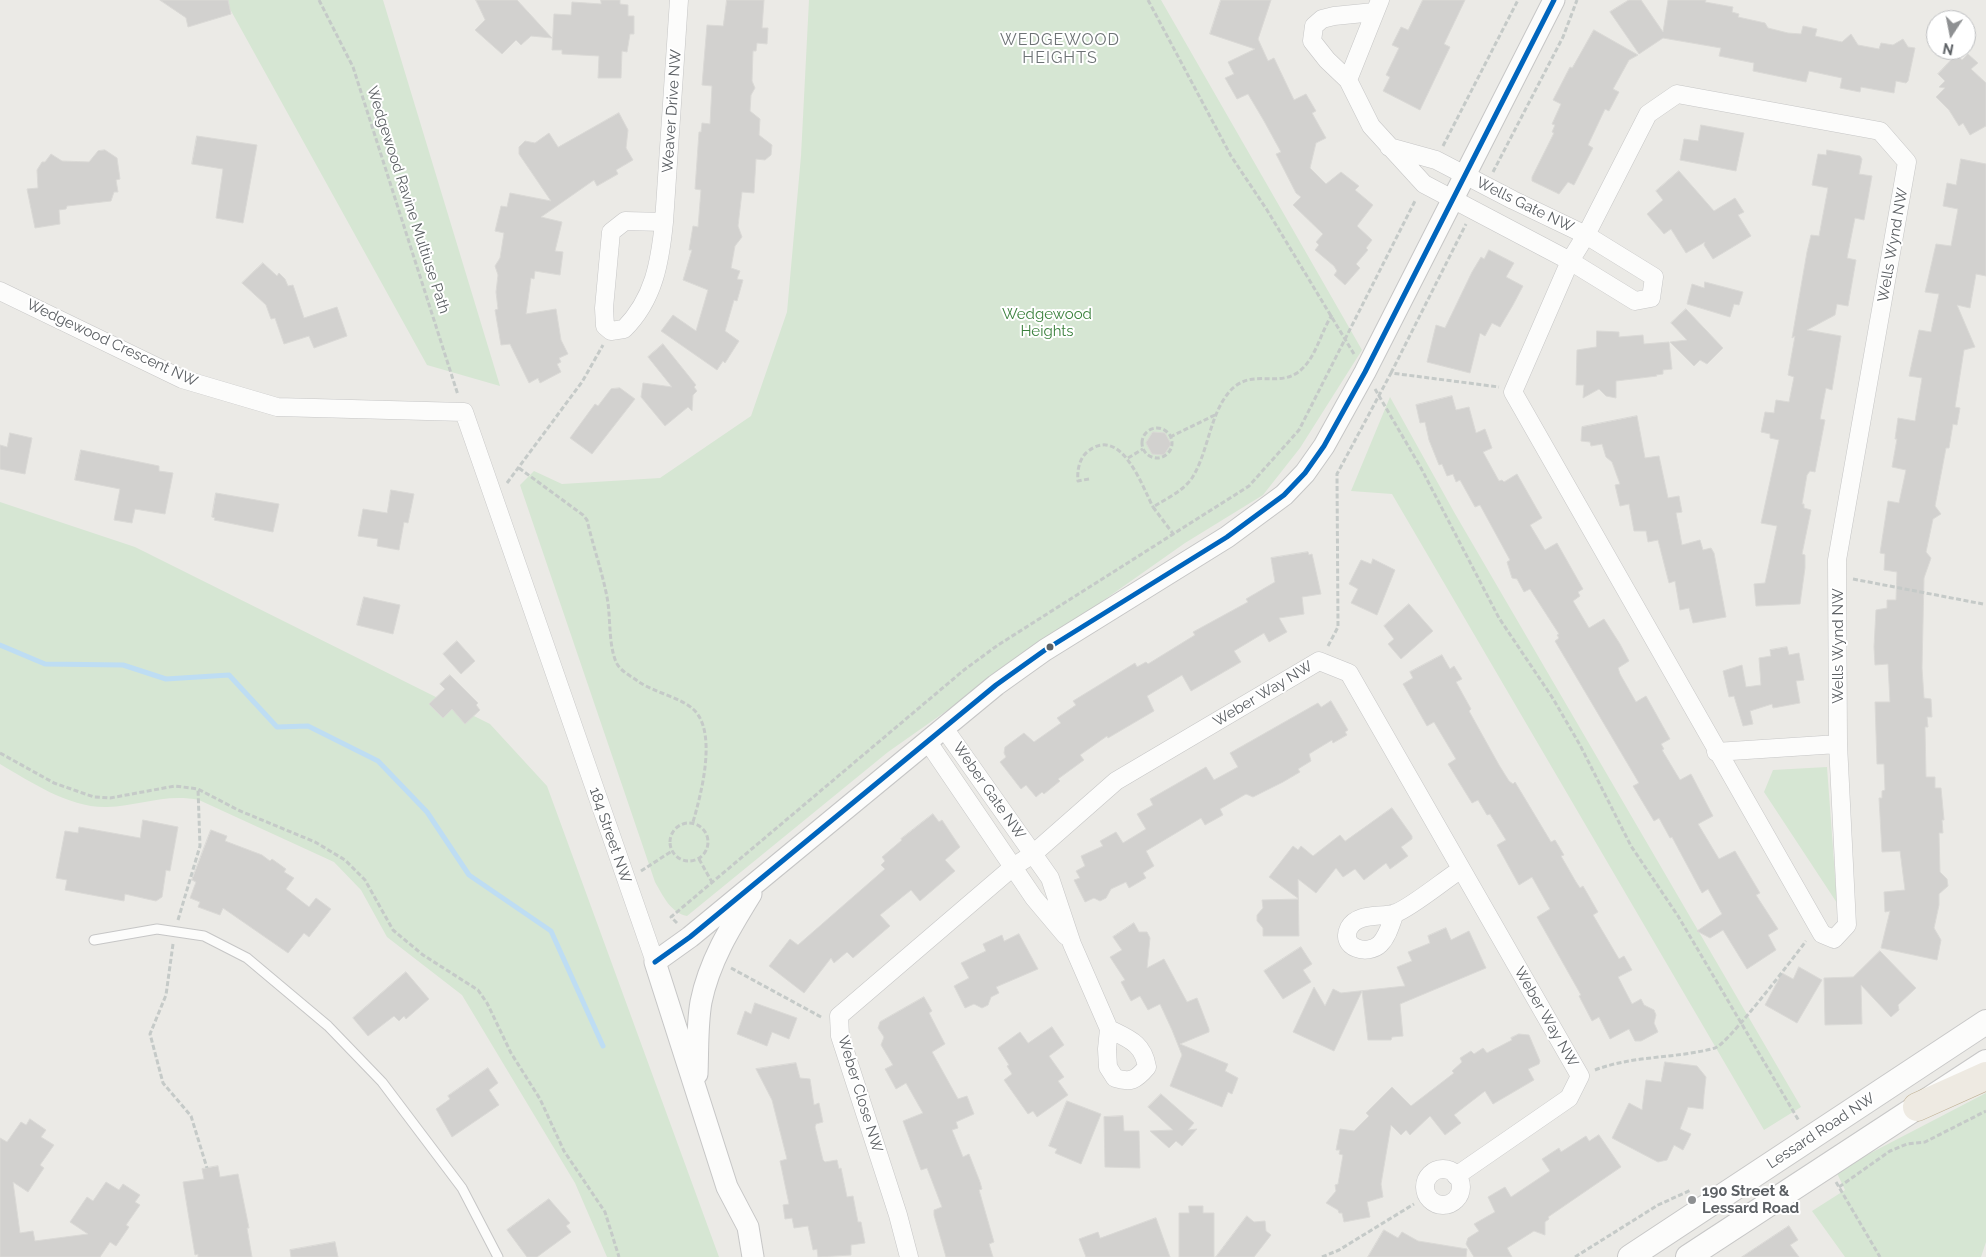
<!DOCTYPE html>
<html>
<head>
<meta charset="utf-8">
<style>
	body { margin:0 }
	#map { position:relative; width:1986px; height:1257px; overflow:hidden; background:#ebeae6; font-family:Raleway,sans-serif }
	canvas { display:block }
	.north { position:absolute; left:1926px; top:10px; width:50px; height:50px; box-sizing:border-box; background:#fff; border:1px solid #bebfc1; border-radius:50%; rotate:191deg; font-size:14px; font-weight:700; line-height:20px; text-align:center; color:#5c6064 }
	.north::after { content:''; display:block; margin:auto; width:18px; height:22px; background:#8e9092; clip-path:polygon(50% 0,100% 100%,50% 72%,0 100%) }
</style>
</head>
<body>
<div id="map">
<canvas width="1986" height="1257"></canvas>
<div class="north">N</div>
</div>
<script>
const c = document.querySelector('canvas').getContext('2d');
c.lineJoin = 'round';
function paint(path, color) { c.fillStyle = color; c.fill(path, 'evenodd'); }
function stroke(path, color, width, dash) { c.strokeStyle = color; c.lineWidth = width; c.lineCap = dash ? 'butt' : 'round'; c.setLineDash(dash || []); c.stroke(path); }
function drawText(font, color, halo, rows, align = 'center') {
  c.font = font + ' Raleway,sans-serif'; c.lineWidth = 4; c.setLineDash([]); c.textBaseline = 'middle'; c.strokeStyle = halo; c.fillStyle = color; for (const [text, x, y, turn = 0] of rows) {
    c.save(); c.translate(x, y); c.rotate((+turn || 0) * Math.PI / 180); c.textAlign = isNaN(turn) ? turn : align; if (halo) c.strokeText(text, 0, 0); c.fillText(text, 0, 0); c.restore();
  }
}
paint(new Path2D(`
	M225,0H383L500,386L427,365Z
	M809,0H1161L1362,350L1300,448L1263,495L1185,543L888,752L687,916C671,913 663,896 655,882L520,485L534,471L562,484L660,478L751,416L787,312L801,156Z
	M1390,397L1454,512L1801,1107L1764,1130L1392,494L1351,491Z
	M0,502L135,547L490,724L547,786L719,1257H607L575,1183L462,995L387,937L361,890L334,862L199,800C166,793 139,806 107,807C69,808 31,782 0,764Z
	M1827,767L1837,903L1764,792L1773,770Z
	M1986,1093V1242L1981,1257H1845L1812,1211L1845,1190L1836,1171Z`), '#d6e6d3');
stroke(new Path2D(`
	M0,645L45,664L123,665L166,679L229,675L277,727L308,726L378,761L427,812L469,875L551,931L603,1046`), '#beddf3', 5);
const building = new Path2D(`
	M160,0H228L231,14L188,27L186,18Z
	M476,0H517L552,38L531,36L521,45L516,40L502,54L475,30L485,20Z
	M601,0H620V4L628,5V16H634V34H630L627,52L622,51L621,78H598L599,56L562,54V50H552L554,14L571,15L572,2L601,4Z
	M727,0H764L762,28H768L767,44L757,43L756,51H753L752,81L755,88L751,95L750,111L760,119L759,135L772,145L771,155L765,160L756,159L754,193L742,192L738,226L742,237L735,246L731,268L740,271L737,279L743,280L737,301L734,300L725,331L739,341L725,363L723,361L717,370L661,331L673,315L696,331L708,290L683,280L692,250H689L693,226L698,227L701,190L695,189L699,132H701L702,123L710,124L712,86L702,85L707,25L723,26Z
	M1221,0H1271L1258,39L1268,61L1274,58L1294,100L1306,94L1316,111L1312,113L1326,138L1316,143L1310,168L1326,184L1341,172L1359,186L1355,190L1373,205L1357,226L1372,240L1366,248L1368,250L1356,264L1360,268L1345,285L1334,275L1337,271L1334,266L1315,250L1319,245L1316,242L1323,234L1293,205L1301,197L1296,193L1276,154L1281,152L1264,121L1248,94L1237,99L1225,78L1234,74L1228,62L1255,49L1210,34Z
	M1423,0H1465L1444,44L1450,47L1420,110L1383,91L1390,77L1386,75L1399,48L1392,45L1401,27L1408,30Z
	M1629,0H1641L1663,32L1668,0H1706L1705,2L1733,7L1732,12L1739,14L1738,17L1765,23L1768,28L1788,33L1801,34L1803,26L1817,29L1815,36L1842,42L1851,34L1858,45L1879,49L1881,43L1893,45L1903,39L1908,47L1915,48L1908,81L1906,83L1896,81L1894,93L1861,87L1860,92L1840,88L1842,78L1809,71L1806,82L1753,71L1754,63L1719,56L1721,48L1663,38L1639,54L1610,12Z
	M1594,30L1638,55L1629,60L1613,89L1619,92L1609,111L1605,109L1588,145L1593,148L1574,185L1568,182L1559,194L1532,181V177L1554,133L1552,132L1555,125L1552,124L1561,104L1553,100L1570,67L1572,68Z
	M1957,54L1962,60L1968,54L1978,63L1971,69L1986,83V126L1970,135L1963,123L1959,126L1949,110L1936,97L1945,88L1939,87L1945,81L1938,74Z
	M619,113L628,130L626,148L633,160L616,170L618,174L597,186L594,180L541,217L562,222L555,251L563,252L560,275L535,271L534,279L531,278L526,314L556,309L561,340L568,354L559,358L561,362L557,364L561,372L540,383L538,378L529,383L510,344L501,345L495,310L498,309L496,292L498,275L495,266L500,258L504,233L495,231L501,206L507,207L510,193L551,201L519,154V147L525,141L535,143L549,133L558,147Z
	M1701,125L1744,133L1736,171L1680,160L1684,139L1698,141Z
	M197,136L257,145L243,223L216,218L223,169L192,164Z
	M105,150L117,158L120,179L116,180L118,192H114L111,201L67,206L66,209L59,210L60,224L35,228L27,189L38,188L37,170L42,162H45L51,154L62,161L89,162L98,151Z
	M1827,150L1860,156L1862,159L1859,174L1872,176L1864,220L1855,218L1847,258L1856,260L1848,306L1837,304L1835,315L1807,330L1841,336L1832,390L1826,388L1820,419L1825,420L1815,472L1810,471L1807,475L1802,504H1804V508L1811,510L1802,554L1805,555V568L1800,604L1756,606L1754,584L1765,583L1777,526L1761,523L1779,440L1770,438V434L1761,432L1765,412L1774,413L1776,400L1789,402L1794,377L1788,375L1795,336L1792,338L1807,252L1811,235L1819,236L1828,188L1812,185L1818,154L1826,155Z
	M1961,159L1986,164V276L1976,274L1970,308L1957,305L1975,347L1964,350L1955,407L1960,408L1957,425L1953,424L1949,448H1946L1935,506L1941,514L1933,519L1926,552L1931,558L1924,578L1922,668L1924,698L1931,699L1932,717H1927L1928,727H1925L1926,777H1935V788H1941L1944,820H1942L1943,833H1939L1940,872L1947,879L1948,886L1939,894V905L1934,928L1941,940L1937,960L1881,948L1890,911L1885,912L1884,892L1905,890L1900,851L1882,852L1879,798H1882V791L1885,790L1884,764H1877L1875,702H1890L1888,664L1875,665L1874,647L1876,610L1887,608V600H1896L1897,572L1884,570L1885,554L1880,553L1888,501L1899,503L1906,470L1892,467L1897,439H1895L1898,418L1915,421L1922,378L1909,376L1919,330L1931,332L1939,294L1925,292L1936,244L1951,246L1958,209L1943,206L1947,183L1956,185Z
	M1679,171L1714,211L1735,198L1744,212L1738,215L1751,236L1713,259L1704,245L1705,242L1686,253L1671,229L1664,234L1647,214L1663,200L1656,191Z
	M1489,250L1514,263L1506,277L1523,286L1513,305L1500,327L1492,323L1485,336L1480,333L1470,373L1427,362L1436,325L1445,328L1472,272L1481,257L1484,259Z
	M263,263L277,276L279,273L285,279L288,286L293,285L304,318L337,307L347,336L314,348L309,336L284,344L275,318L271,319L266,305L242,283Z
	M1705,282L1743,292L1739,305L1734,304L1730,317L1687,304L1692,284L1704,288Z
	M1686,309L1723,348L1707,364L1700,360L1694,366L1670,342L1687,340L1671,323Z
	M1597,331L1619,332V337L1643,335L1644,344L1669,342L1672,369L1663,370V374L1656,375L1657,376L1616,381V398L1606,396L1599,389L1583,398L1584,385H1576L1577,350L1596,347Z
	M663,344L696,385L694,387L697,391L693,395L692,411L688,407L665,426L641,397L643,383L672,387L648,357Z
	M620,388L635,399L592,454L570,438L595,404L598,406L611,389Z
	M1452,396L1456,410L1469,407L1476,433L1485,429L1492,448L1483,452L1499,481L1502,480L1504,482L1517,474L1542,518L1530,525L1545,550L1557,543L1583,589L1578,592L1580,596L1573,601L1589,628L1604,619L1620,644L1629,661L1618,668L1620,674L1636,702L1646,696L1670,739L1661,744L1664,749L1662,750L1680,780L1691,774L1713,816L1698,824L1719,859L1735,851L1760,893L1756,895L1778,929L1768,935L1776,950L1747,969L1723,930L1710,938L1697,931L1722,914L1708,889L1702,893L1672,837L1670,838L1659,818L1654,821L1633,786L1639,783L1555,641L1559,638L1557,635L1559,634L1530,589L1524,592L1517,579L1512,578L1507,562L1510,560L1480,505L1475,507L1460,480L1456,482L1453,474L1447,476L1442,464L1439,465L1429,440L1425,422L1420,423L1416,405Z
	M1637,416L1645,458L1659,456L1668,498L1679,496L1682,512L1676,513L1682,545L1700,540L1703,550L1711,548L1714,553L1726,617L1693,623L1689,608L1680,610L1675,581L1669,583L1658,540L1648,542L1646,531H1634L1629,504L1620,506L1615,485L1620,484L1612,462L1606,457L1602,444L1591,446L1590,442L1581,441L1582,427Z
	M1153,432L1165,433L1171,444L1164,455L1152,454L1146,443Z
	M10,433L32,438L25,474L0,469V445L7,447Z
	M81,450L159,466V471L173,473L165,514L135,509L132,523L114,520L120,489L75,480Z
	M391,490L414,494L408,523L404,522L399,550L377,546L378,539L358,536L363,509L387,513Z
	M216,493L279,504L273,532L214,520L215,518L212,517Z
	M1308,552L1309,555L1312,554L1321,594L1302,597L1304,614L1279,618L1287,632L1269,642L1264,633L1234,651L1241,662L1191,691L1182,675L1147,696L1154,711L1108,738L1107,736L1080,755L1084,760L1058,779L1060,781L1044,794L1042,792L1036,797L1026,785L1021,789L1000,762L1006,757L1004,753L1005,747L1024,733L1034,742L1061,723L1057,718L1076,705L1073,701L1135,663L1137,667L1146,662L1148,664L1195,635L1193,632L1248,602L1246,599L1275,582L1271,558Z
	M1373,559L1395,570L1377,615L1351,603L1358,589L1349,584L1361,560L1371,564Z
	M364,597L400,605L393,634L357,625Z
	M1409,604L1433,631L1401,659L1388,644L1394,639L1384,626Z
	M457,641L475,661L461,674L443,654Z
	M1787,647L1789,655L1799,653L1804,680L1796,681L1800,703L1773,708L1772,704L1750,711L1753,724L1743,726L1734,696L1729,697L1723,671L1742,665L1746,687L1761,685L1759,658L1771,656L1770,650Z
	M1442,655L1450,669L1454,666L1462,679L1456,682L1471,709L1469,711L1499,765L1509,781L1513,784L1515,782L1551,842L1555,840L1564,855L1561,856L1576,882L1580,888L1583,886L1598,912L1593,915L1619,959L1624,956L1632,970L1618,977L1632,1004L1641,999L1644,1005L1654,1010L1656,1015L1654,1023L1658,1032L1641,1041H1635L1629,1029L1610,1039L1599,1017L1592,1021L1579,996L1581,995L1537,917L1550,909L1532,877L1519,885L1497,845L1506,840L1490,814L1487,815L1478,800L1472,803L1448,764L1456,759L1434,722L1427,726L1403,684L1413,678L1410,672Z
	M450,675L478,703L476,705L480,710L465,724L452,709L443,718L429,704L445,689L440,684Z
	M1331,701L1348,730L1345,732L1347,735L1333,743L1332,740L1309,754L1311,761L1298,769L1300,772L1283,782L1253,797L1246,794L1220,809L1223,815L1205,825L1201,818L1146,851L1154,866L1143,873L1146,878L1129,888L1126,882L1111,889L1106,898L1100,901L1094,898L1085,902L1074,880L1080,878L1076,871L1085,866L1081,856L1103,846L1100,841L1116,832L1123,843L1146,829L1137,814L1153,805L1150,799L1206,767L1214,780L1238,767L1230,753L1318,703L1321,707Z
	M1392,808L1412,836V839L1401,847L1408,856L1390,869L1386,863L1364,880L1355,869L1343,877L1336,868L1316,893L1298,879L1299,936H1263V928L1257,921V915L1263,908L1262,900L1299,899L1269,877L1293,846L1298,850L1301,846L1313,856L1340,835L1345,841Z
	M933,814L939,822L942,820L960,847L945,860L955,871L920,901L911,890L880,915L890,926L853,958L847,952L834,963L831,958L804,993L769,966L790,939L798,945L885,869L881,865L885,861L882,857L902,840L901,839Z
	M143,820L178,827L170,871L166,870L162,897L156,901L125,894L124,901L65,890L67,880L56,878L65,831L78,833L79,827L140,838Z
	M211,830L227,836L225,841L262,855L270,861L272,859L286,869L284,872L294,878L286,889L309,907L316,898L331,909L309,937L304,933L288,953L223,908L220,915L198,907L200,902L190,898L196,882L192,880Z
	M1134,923L1139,932H1147L1150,938L1147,968L1164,959L1187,1002L1197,998L1209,1029V1032L1180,1044L1228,1064L1225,1071L1238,1078L1232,1094L1228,1092L1222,1107L1170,1086L1182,1055L1172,1030L1160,1004L1148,1010L1140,996L1131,1001L1121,982L1125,980L1110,957L1122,950L1113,937Z
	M1446,928L1451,940L1469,931L1486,968L1400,1004L1403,1036L1392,1037L1391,1040H1368L1362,991L1334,1051L1293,1032L1314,987L1325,1006L1333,989L1341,993L1405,986L1397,967L1412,961L1408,952L1430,943L1428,936Z
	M1019,934L1038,969L996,987L999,993L991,997L988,1005L982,1008L974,1004L965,1008L954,986L969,978L961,963L986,951L983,944L1002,935L1004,941Z
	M1301,947L1312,964L1303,970L1311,982L1283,999L1264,971Z
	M1880,951L1916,988L1898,1005L1899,1010L1891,1017L1861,985L1862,1024L1825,1025L1824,978L1853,977Z
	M1799,967L1822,980L1797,1023L1765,1005L1782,973L1793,979Z
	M406,972L429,999L406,1019L404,1016L399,1021L394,1016L368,1036L353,1018Z
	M924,997L932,1011L929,1013L945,1044L932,1052L958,1099L967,1096L974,1114L956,1122L958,1128L952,1130L963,1157L969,1154L980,1182L982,1189L979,1190L994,1242L989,1244L993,1257H946L934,1215V1210L942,1207L927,1168L921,1170L903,1121L923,1113L906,1083L896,1089L885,1069L893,1065L881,1045L884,1037L878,1028L880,1022Z
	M755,1003L797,1018L789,1039L772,1032L767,1046L737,1034L745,1011L751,1014Z
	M1052,1027L1064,1045L1049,1056L1064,1077L1058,1081L1068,1095L1037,1117L1033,1111L1028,1114L1004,1080L1012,1074L1007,1066L1009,1065L998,1048L1020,1032L1028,1043Z
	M1519,1034L1529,1035L1540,1061L1539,1064L1528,1069L1534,1080L1493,1104L1485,1091L1454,1115L1461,1123L1445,1135L1430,1116L1410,1135L1406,1130L1401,1135L1391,1125L1381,1184L1383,1197L1367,1202L1370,1217L1344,1222L1342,1213H1339L1338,1210L1326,1203L1336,1191L1335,1185L1338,1184L1343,1155L1339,1154L1340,1150H1336L1340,1129L1354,1131L1369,1116L1366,1113L1392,1087L1411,1106L1454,1073L1452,1071L1462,1062L1460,1058L1471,1051L1474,1054L1483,1048L1487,1053L1512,1040L1511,1038Z
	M1665,1062L1697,1066L1706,1077L1704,1095L1703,1109L1688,1107L1680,1129L1691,1134L1683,1150L1674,1145L1667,1160L1658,1162L1612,1138L1629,1103L1642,1110L1646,1080L1661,1082Z
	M796,1063L800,1078L810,1079L814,1105L819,1103L823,1122L816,1124L815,1127L823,1160L825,1162L837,1160L839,1169L841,1168L847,1197L853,1196L858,1222H861L865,1243L851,1245V1255L818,1257L817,1249L813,1250L808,1226L794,1228L792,1218L785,1219L783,1205L789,1204L780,1161L787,1159L772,1100L756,1069Z
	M488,1068L498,1083L489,1090L499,1105L452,1137L436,1109L450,1099L448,1096Z
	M1161,1094L1194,1123L1188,1130L1197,1129L1182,1146L1176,1141L1169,1148L1150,1131L1173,1130L1148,1107Z
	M1067,1101L1101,1114L1081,1164L1055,1153L1057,1149L1049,1146Z
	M1123,1116L1124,1131H1139L1140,1168L1105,1167L1104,1117Z
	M30,1119L46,1130L41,1137L54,1145L40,1165L44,1168L28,1192L13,1182L20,1233L33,1231L35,1241L88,1234L70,1222L87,1197L93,1201L106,1182L119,1190L123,1184L140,1195L135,1202L140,1205L126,1225L129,1227L116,1246L110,1242L100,1257H0V1138L7,1142L21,1122L26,1125Z
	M1599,1135L1621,1167L1548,1217L1549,1219L1545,1222V1235L1534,1231L1507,1248L1512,1257H1474L1466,1244L1468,1238L1479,1231L1474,1224L1495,1212L1488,1197L1505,1187L1511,1197L1550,1171L1542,1159L1559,1148L1561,1152L1586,1136L1589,1141Z
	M218,1166L220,1177L238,1174L249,1228H247L252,1257H198V1254L195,1255L183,1182L204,1179L202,1169Z
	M549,1199L570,1223L566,1226L571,1232L537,1257H527L507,1230Z
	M1189,1206H1203V1213H1214V1257H1179V1213H1189Z
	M1247,1216L1254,1222L1265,1221L1266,1231L1271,1235L1254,1257H1216Z
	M1156,1218L1170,1257H1086L1079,1239L1098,1232L1100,1238Z
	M1789,1226L1798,1240L1790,1245L1799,1257H1742Z
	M1384,1230L1398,1238L1402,1232L1418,1241L1467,1249L1466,1257H1368Z
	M335,1242L338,1257H291L290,1250Z`);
paint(building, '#d2d1cf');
stroke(building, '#dad9d6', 1);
const service = new Path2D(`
	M94,940L157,929L204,936L247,958L328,1026L382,1082L462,1188L498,1257`);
const minor = new Path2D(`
	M1374,12L1334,16L1322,19L1314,26L1312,41L1327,60L1348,80L1371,126L1424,184L1570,261L1635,301L1651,298L1654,277L1586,235L1513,200L1436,160L1389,147
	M1348,80L1380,0
	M1677,94L1880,131L1907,162L1837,560L1838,744L1847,925L1834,939L1822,934L1513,392L1570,261L1586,235L1648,114Z
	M664,222L625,221L611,232L604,308L605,326L611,331L624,329C654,299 660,262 664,222L679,0
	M0,291L182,379L277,407L464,412L655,962
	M944,728L1050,878L1072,944L1109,1029L1107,1049L1108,1067L1115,1078C1131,1083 1136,1080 1147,1067C1143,1043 1129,1039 1109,1029
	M928,742L1034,898L1066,936
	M1716,752L1838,744
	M1395,913C1391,923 1388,936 1380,944C1368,956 1339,948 1349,928C1358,912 1381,918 1396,913C1413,906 1443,881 1460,870
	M1425 1187a18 18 0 1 1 36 0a18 18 0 1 1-36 0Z
	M909,1257L898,1215L840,1036L839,1016L1013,867L1033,854L1116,781L1319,661L1349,673L1580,1076L1569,1098L1456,1176`);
const tertiary = new Path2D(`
	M697,1074C698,1050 697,1025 701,1002C709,962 730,928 751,894
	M753,1257L748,1227L727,1187L655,962L690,937L996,685L1045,650L1227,537L1284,495L1305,473L1324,446L1365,372L1554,0`);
const secondary = new Path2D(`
	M1630,1257L1986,1022
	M1688,1257L1986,1062`);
const motorway = new Path2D(`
	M1917,1107L1986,1076`);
stroke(service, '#c6c6c6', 11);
stroke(minor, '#c6c6c6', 19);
stroke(tertiary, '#c6c6c6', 23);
stroke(secondary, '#c7c7c7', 26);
stroke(motorway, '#c0b296', 29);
stroke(new Path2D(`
	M319,0L353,67L458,395
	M1148,0L1231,156L1267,210L1354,354
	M1443,146L1518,0
	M1493,172L1563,37L1577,0
	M1391,373L1466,224
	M1375,389L1421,468L1499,618L1552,697L1580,745L1631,846L1678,916L1799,1121
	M1142 443a15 15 0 1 1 30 0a15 15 0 1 1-30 0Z
	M1170,437L1217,414
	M1128,458L1143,449
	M519,468L583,515L587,520C593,546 602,571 607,597C611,618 608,642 616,662C620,671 631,676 639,682C654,692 681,698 693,709C718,731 701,795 693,822
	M1089,479L1078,481C1077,471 1079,459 1087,452C1121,424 1142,486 1153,507
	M507,483L582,382L603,345
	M1174,535L1153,507C1166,499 1183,491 1192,478C1209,451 1209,415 1230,391C1251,368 1275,387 1297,373C1316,360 1320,333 1332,315
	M1853,579L1983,604
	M1328,646L1338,627L1337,474L1391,373L1499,387
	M0,753L54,783L94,797L110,798L175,786L198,789L238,810L315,842L345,860L365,880L393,930L423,955L478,990L487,1003L511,1053L540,1099L564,1151L605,1212L619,1257
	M670 842a19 19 0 1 1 38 0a19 19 0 1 1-38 0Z
	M699,859L713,884
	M641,871L672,851
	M178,920L200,846L198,789
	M677,923L671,917L964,670L998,645L1249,486L1299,430L1416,199
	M173,944L166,995L150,1034L163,1083L191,1116L207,1168
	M731,968L823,1018
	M1595,1070C1634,1055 1675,1059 1715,1048C1727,1045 1794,957 1806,941
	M1836,1182L1880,1257
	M1839,1187L1890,1151L1907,1144L1925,1142L1986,1111
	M1322,1257L1339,1250L1414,1204
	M1575,1257L1658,1205L1691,1190`), '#c5cac8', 3, [5, 2.5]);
stroke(service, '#fcfcfb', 9);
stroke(minor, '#fcfcfb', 18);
stroke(tertiary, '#fcfcfb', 21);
stroke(secondary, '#fcfcfb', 24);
stroke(motorway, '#eeeae2', 28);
stroke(new Path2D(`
	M655,962L690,937L996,685L1045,650L1227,537L1284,495L1305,473L1324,446L1365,372L1554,0`), '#0065bd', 5);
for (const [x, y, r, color] of [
	[1050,647,4.5,"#5c6064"],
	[1692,1200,5,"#8e9092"]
]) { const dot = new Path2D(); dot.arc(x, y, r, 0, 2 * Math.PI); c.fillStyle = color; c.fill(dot); stroke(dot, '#fff', 2); }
drawText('15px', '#5c6064', '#fff', [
	["Weaver Drive NW",672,111,-86],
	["Wedgewood Ravine Multiuse Path",408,200,72],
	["Wells Gate NW",1525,205,26],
	["Wells Wynd NW",1893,245,-80],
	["Wedgewood Crescent NW",112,343,25],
	["Wells Wynd NW",1838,646,-90],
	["Weber Way NW",1263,694,-31],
	["Weber Gate NW",989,791,55],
	["184 Street NW",610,835,71],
	["Weber Way NW",1546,1017,60],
	["Weber Close NW",860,1094,73],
	["Lessard Road NW",1821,1131,-33]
]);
drawText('15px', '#3c823e', '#fff', [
	["Wedgewood",1047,314],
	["Heights",1047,331]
]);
drawText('bold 15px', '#5c6064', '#fff', [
	["190 Street &",1702,1191],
	["Lessard Road",1702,1208]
], 'left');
c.letterSpacing = '1px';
drawText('16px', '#6d7275', '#fff', [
	["WEDGEWOOD",1060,40],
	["HEIGHTS",1060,58]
]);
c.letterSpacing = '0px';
</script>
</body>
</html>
